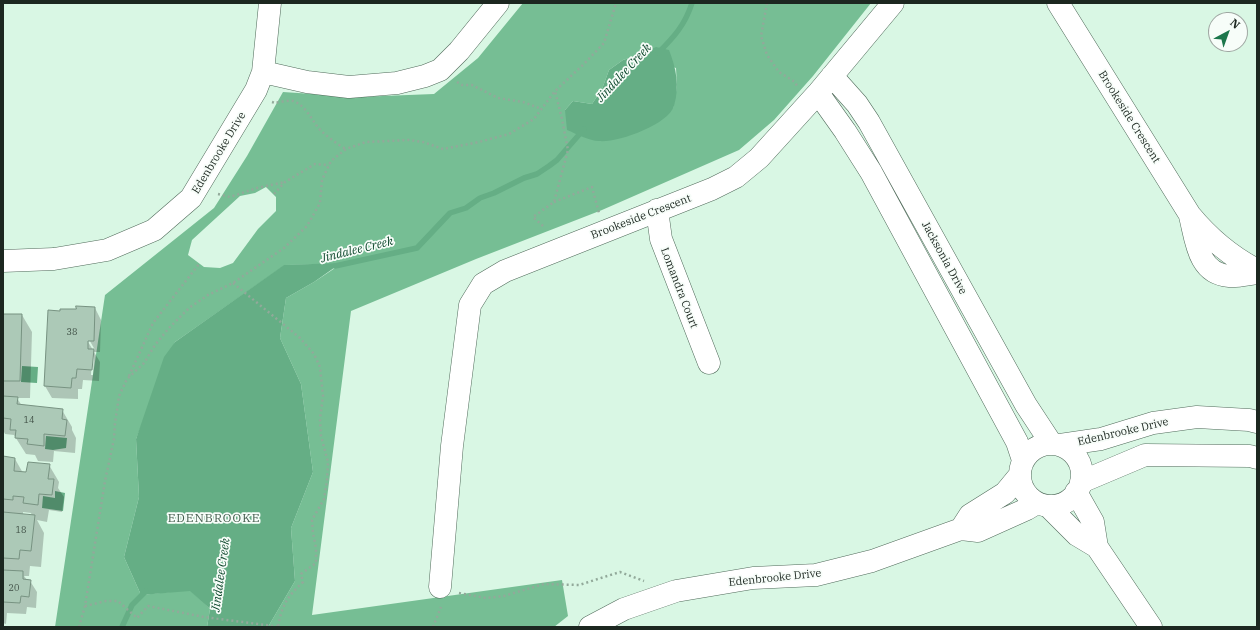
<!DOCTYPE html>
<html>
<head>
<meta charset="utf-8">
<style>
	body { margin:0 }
	#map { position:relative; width:1260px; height:630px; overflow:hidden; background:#d9f7e4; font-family:"IBM Plex Serif",serif }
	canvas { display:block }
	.frame { position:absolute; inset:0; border:4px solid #1c2720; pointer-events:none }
	.north { position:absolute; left:1208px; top:12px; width:40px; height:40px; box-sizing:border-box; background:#f7fdf9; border:1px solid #9fa7a2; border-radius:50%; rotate:41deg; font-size:11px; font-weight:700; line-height:16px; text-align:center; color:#1c2720 }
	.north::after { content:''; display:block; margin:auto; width:14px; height:18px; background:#1c774c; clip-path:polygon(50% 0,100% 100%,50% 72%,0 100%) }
</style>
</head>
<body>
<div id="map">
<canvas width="1260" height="630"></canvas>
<div class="frame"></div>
<div class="north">N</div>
</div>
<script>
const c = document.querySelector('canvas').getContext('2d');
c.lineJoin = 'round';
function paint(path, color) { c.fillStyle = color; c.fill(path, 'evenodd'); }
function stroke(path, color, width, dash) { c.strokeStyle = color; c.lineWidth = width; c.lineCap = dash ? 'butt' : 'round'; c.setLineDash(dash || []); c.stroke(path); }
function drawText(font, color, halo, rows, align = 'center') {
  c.font = font + ' "IBM Plex Serif",serif'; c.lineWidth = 3.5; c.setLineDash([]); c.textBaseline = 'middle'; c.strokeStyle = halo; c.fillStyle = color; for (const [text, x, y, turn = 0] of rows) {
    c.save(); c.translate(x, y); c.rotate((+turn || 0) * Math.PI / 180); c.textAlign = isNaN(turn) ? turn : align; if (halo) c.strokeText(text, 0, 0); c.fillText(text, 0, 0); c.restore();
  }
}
paint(new Path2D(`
	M523,3H871L813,76L774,120L739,150L602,210L476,259L351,311L312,615L562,580L568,616L554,627H268L295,581L291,528L313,472L301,384L280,338L286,298L314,282L341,264L285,265L175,342L136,439L139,497L124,557L141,595L190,590L210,609L207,627H55L105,295L214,208L247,156L283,92L357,97L434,94L478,58ZM636,56L676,68L677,87L673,108L565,110L573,101L592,104L602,89L609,70L623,60ZM266,187L276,197V211L258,229L233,263L220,268L204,267L188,255L192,240L240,196L255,193Z`), '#76be94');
paint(new Path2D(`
	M656,47L669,50C676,68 680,86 674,106C668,125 617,143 599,141C589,141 577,134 567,130L565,110L573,101L592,104L602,89L609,70L623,60L636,56Z
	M341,263L314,282L286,298L280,338L301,384L313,472L291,528L295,581L268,627H207L210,609L190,591L141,595L124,557L139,497L136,439L164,357L175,342L284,265Z
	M22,366L38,367L37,383L21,382Z
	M46,436L67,438L66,448L53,450L45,449Z
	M55,491L65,493L63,511L42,508L43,496L55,498Z`), '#65ae85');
paint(new Path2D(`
	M95,308L101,320L100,352H94L100,362L99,381L83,380L82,389H78V399L52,398L45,386L61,312ZM87,336L95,350H93L85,337ZM92,354L94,357L93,375H91Z
	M22,315L32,332L30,398H17L22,406L62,410L72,427V430L76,438L75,453L54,451L53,462L38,461L35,455L26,454L14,435L5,434L3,430V317Z
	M3,457L15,459L23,473L49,465L59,482L58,488L64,497L62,512L49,510L47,522L37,520L44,533L41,567L30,566L29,576H24L27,580L30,581L37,592L36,608L27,607L26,614L7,613L6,624L3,623ZM23,512L31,513L32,516L23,515Z`), '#0003');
stroke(new Path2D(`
	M658,53C674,37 685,25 692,3
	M335,266L417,248L450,213L466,208L480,198L494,193L524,178L537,174L549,166L557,160L584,129
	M122,627L132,605L146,591`), '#65ae85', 5.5);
const building = new Path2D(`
	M76,306L95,307L94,341H88V349H94L92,370L77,369L76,378H72L71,388L44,386L48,310L60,311V309H76Z
	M4,314H22L20,381H3V316Z
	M3,396L18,397L17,404L63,409L62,419L67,420L65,436L44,434V446L27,444L28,439L15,438L16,430H10L11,419L3,418Z
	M3,456L15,458L14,471L26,472L28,462L50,464L48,479H54L52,495L39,494L38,505L23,503L24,497L13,496V500L3,499Z
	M3,512L35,515L31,551L20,550L19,559L3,558Z
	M3,570L23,571V579L31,580L29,597L21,596L20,603L3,602Z`);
paint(building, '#acc9b7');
stroke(building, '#779281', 1);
const minor = new Path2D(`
	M1058,3L1190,215C1209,238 1230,256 1257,270
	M263,72L307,82L349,87L397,83L425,76L440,70L459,51L498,3
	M832,76L857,104L869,122L1026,405L1051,443
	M818,93L845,131L871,172L1017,442L1023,460
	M657,210L661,239L709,363
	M1190,216C1196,240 1198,274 1229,276C1238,277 1248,274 1257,273
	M3,261L54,259L107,250L154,230L191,198L256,90L263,72L270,3
	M1020 475a31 31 0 1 1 62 0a31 31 0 1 1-62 0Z
	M1060,445L1101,439L1153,423L1197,417L1249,420L1257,422
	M1081,482L1145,455L1250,456L1257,458
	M1076,492L1093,522L1097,547L1151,627
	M1048,506L1077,535L1097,547
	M961,529L970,515L1005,493L1019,476
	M440,587L452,446L470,305L483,284L505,271L712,189L736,177L759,158L818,93L893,3
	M590,627L624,609L676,591L753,578L816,575L872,561L961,529L978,531L1027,509L1037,503`);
stroke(minor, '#516b5b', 23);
stroke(new Path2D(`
	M767,3L761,36L767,55L779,72L795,82L797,86
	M457,82L462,85H472L498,98L523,102L542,109
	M272,102L275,103C280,102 288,100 293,101C305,105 310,117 317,126C322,133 338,145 346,149
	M218,194L230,197L257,188L285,182
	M274,194L285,182L315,164L329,165
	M554,202L592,187L599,213
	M543,226L533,217L554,202L568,150L562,119L555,91
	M233,283L300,338L314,354L320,367L323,396L320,419L321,436L328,462L327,481L324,499L312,520L313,533L316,548V563L301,574L303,582C287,597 282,605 278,627
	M129,376L153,323L199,264
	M459,593L486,598L504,596L544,584L579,585L620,572L644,581
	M85,606L106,601H118L137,618L148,606L204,617L281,627
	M79,627L85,606L105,481L114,439L115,423L119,396L127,379L144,363L155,345L169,328L189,308L208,295L233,283L284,248L307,226L320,203L322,180L329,165L331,161L346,149L366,142L409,140L423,142L443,149L479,142L509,134L534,119L555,91L584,64L604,43L616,3
	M433,627L441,607`), '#92a99a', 2.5, [2, 3]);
stroke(minor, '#fff', 22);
drawText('9px', '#405046', null, [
	["38",72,332],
	["14",29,420],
	["18",21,530],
	["20",14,588]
]);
drawText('11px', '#1c2720', '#f7fdf9', [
	["Brookeside Crescent",1129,117,58],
	["Edenbrooke Drive",219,153,-59],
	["Brookeside Crescent",641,217,-21],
	["Jacksonia Drive",944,258,61],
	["Lomandra Court",679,288,69],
	["Edenbrooke Drive",1123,432,-13],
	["Edenbrooke Drive",775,578,-6]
]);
drawText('italic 12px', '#0e482d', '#f7fdf9', [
	["Jindalee Creek",624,73,-47],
	["Jindalee Creek",357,250,-14],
	["Jindalee Creek",221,575,-82]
]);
c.letterSpacing = '1px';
drawText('12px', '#435c4d', '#f7fdf9', [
	["EDENBROOKE",214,519]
]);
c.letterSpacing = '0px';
</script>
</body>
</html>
